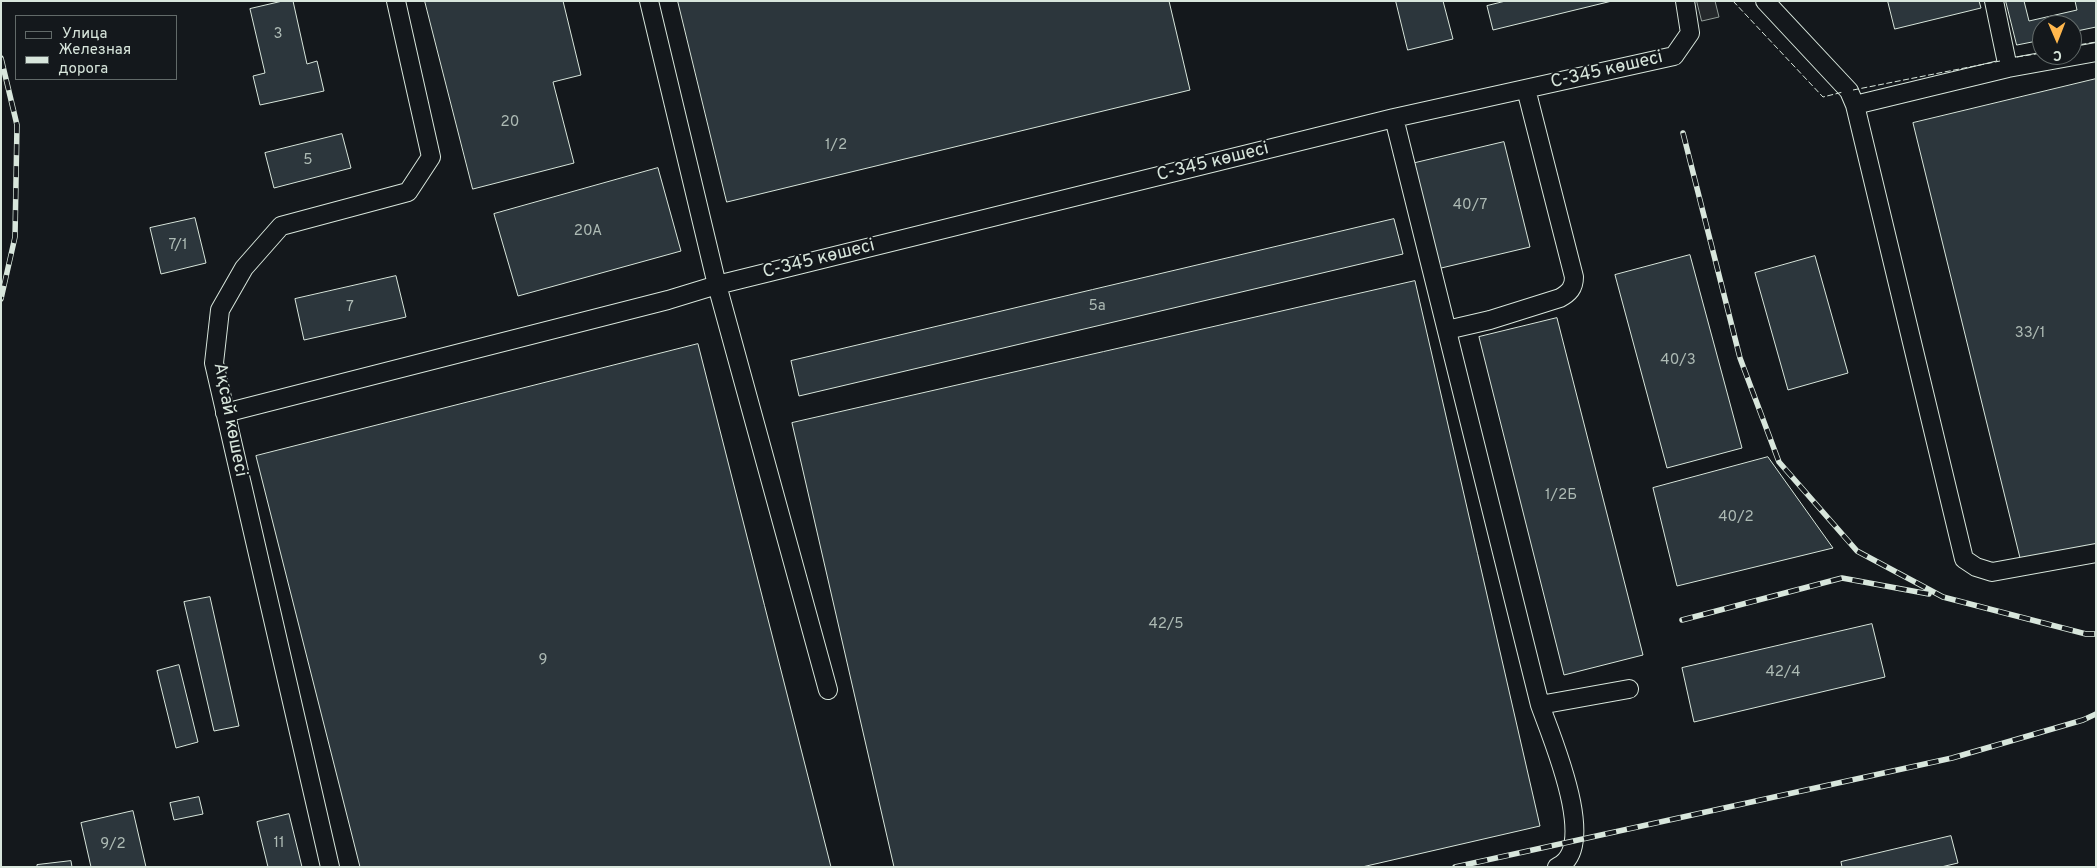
<!DOCTYPE html>
<html>
<head>
<meta charset="utf-8">
<style>
	body { margin:0 }
	#map { position:relative; width:2097px; height:868px; overflow:hidden; background:#14181c; font-family:Overpass,sans-serif }
	canvas { display:block }
	.frame { position:absolute; inset:0; border:2px solid #d8e6dc; pointer-events:none }
	.legend { position:absolute; left:15px; top:15px; width:162px; height:65px; box-sizing:border-box; background:#14181c; border:1px solid #626a69; margin:0; padding:6px 9px; list-style:none; font-size:15px; color:#d8e6dc }
	.legend li { display:flex; align-items:center; gap:10px; height:25px }
	.legend b { width:25px; border:1px solid #626a69 }
	.north { position:absolute; left:2032px; top:15px; width:50px; height:50px; box-sizing:border-box; background:#14181c; border:1px solid #626a69; border-radius:50%; rotate:179deg; font-size:14px; font-weight:700; line-height:20px; text-align:center; color:#d8e6dc }
	.north::after { content:''; display:block; margin:auto; width:18px; height:22px; background:#ffb74d; clip-path:polygon(50% 0,100% 100%,50% 72%,0 100%) }
</style>
</head>
<body>
<div id="map">
<canvas width="2097" height="868"></canvas>
<div class="frame"></div>
<ul class="legend">
<li><b style="height:6px;background:#14181c"></b>Улица</li>
<li><b style="height:6px;background:#d8e6dc"></b>Железная дорога</li>
</ul>
<div class="north">С</div>
</div>
<script>
const c = document.querySelector('canvas').getContext('2d');
c.lineJoin = 'round';
function paint(path, color) { c.fillStyle = color; c.fill(path, 'evenodd'); }
function stroke(path, color, width, dash) { c.strokeStyle = color; c.lineWidth = width; c.lineCap = dash ? 'butt' : 'round'; c.setLineDash(dash || []); c.stroke(path); }
function drawText(font, color, halo, rows, align = 'center') {
  c.font = font + ' Overpass,sans-serif'; c.lineWidth = 4; c.setLineDash([]); c.textBaseline = 'middle'; c.strokeStyle = halo; c.fillStyle = color; for (const [text, x, y, turn = 0] of rows) {
    c.save(); c.translate(x, y); c.rotate((+turn || 0) * Math.PI / 180); c.textAlign = isNaN(turn) ? turn : align; if (halo) c.strokeText(text, 0, 0); c.fillText(text, 0, 0); c.restore();
  }
}
const parking = new Path2D(`
	M1697,1H1715L1719,17L1702,21Z`);
paint(parking, '#24282b');
stroke(parking, '#939e99', 1);
const building = new Path2D(`
	M283,1H293L307,64L317,61L324,91L260,105L253,76L265,73L250,9Z
	M425,1H563L581,75L553,82L574,163L473,189Z
	M678,1H1169L1190,90L727,202Z
	M1396,1H1443L1453,39L1408,50Z
	M1506,1H1612L1493,30L1487,6Z
	M1888,1H1979L1981,8L1895,29Z
	M2006,1H2024L2029,21L2077,10L2075,1H2096V27L2072,32V25H2042V40L2017,45Z
	M2096,79V544L2021,562L1913,123Z
	M342,134L351,168L274,188L265,153Z
	M1504,142L1530,247L1437,269L1411,164Z
	M658,168L681,251L518,296L494,214Z
	M195,218L206,263L161,274L150,228Z
	M1394,219L1403,254L799,396L791,361Z
	M1690,255L1742,448L1667,468L1615,275Z
	M1815,256L1848,373L1788,390L1755,273Z
	M396,276L406,317L304,340L295,299Z
	M1415,281L1540,826L1362,867H894L792,423Z
	M1557,318L1643,655L1564,675L1479,337Z
	M698,344L831,867H360L256,456Z
	M1768,457L1833,548L1677,586L1653,488Z
	M210,597L239,726L214,731L184,602Z
	M1872,624L1885,677L1694,722L1682,668Z
	M179,665L198,742L176,748L157,671Z
	M199,797L203,814L174,820L170,803Z
	M133,811L146,867H91L81,823Z
	M289,814L302,867H268L257,822Z
	M1951,836L1958,863L1941,867H1842L1841,862Z
	M71,861L72,867H37V865Z`);
paint(building, '#2c363c');
stroke(building, '#d8e6dc', 1);
const minor = new Path2D(`
	M649,1L717,285L1394,118L1674,56L1690,33L1685,1
	M1765,1L1849,91L1855,105L1964,559L1976,567L1992,572L2096,553
	M1994,1L2008,68L2096,52
	M1855,105L2008,68
	M1394,118L1540,705L1629,689
	M1447,330L1490,320L1560,298C1569,293 1574,288 1574,277L1526,89
	M225,413L668,300L717,285L828,690
	M1540,705C1551,736 1600,849 1557,867
	M330,867L214,363L220,310L244,268L281,226L408,192L431,157L396,1`);
stroke(minor, '#d8e6dc', 20);
stroke(minor, '#14181c', 18);
const rail = new Path2D(`
	M1,58L17,125L15,237L1,299
	M1683,133L1740,358L1779,462L1857,551L1943,597L2086,634H2096
	M1682,620L1842,578L1929,594
	M1455,867L1952,758L2083,720L2096,714`);
stroke(rail, '#d8e6dc', 5.5);
stroke(rail, '#14181c', 4, [11]);
stroke(new Path2D(`
	M1733,1L1823,97L1843,92
	M2072,46L2096,42
	M2017,57L2042,53
	M1853,90L2000,61`), '#d8e6dc', 1, [6, 2.5]);
drawText('15px', '#adbab4', null, [
	["3",278,35],
	["20",510,123],
	["1/2",836,146],
	["5",308,161],
	["40/7",1470,206],
	["20А",588,232],
	["7/1",178,246],
	["5а",1097,307],
	["7",350,308],
	["33/1",2030,334],
	["40/3",1678,361],
	["1/2Б",1561,496],
	["40/2",1736,518],
	["42/5",1166,625],
	["9",543,661],
	["42/4",1783,673],
	["11",279,844],
	["9/2",113,845]
]);
drawText('18px', '#d8e6dc', '#14181c', [
	["С-345 көшесі",1607,71,-13],
	["С-345 көшесі",1213,163,-14],
	["С-345 көшесі",819,260,-14],
	["Ақсай көшесі",229,420,79]
]);
</script>
</body>
</html>
